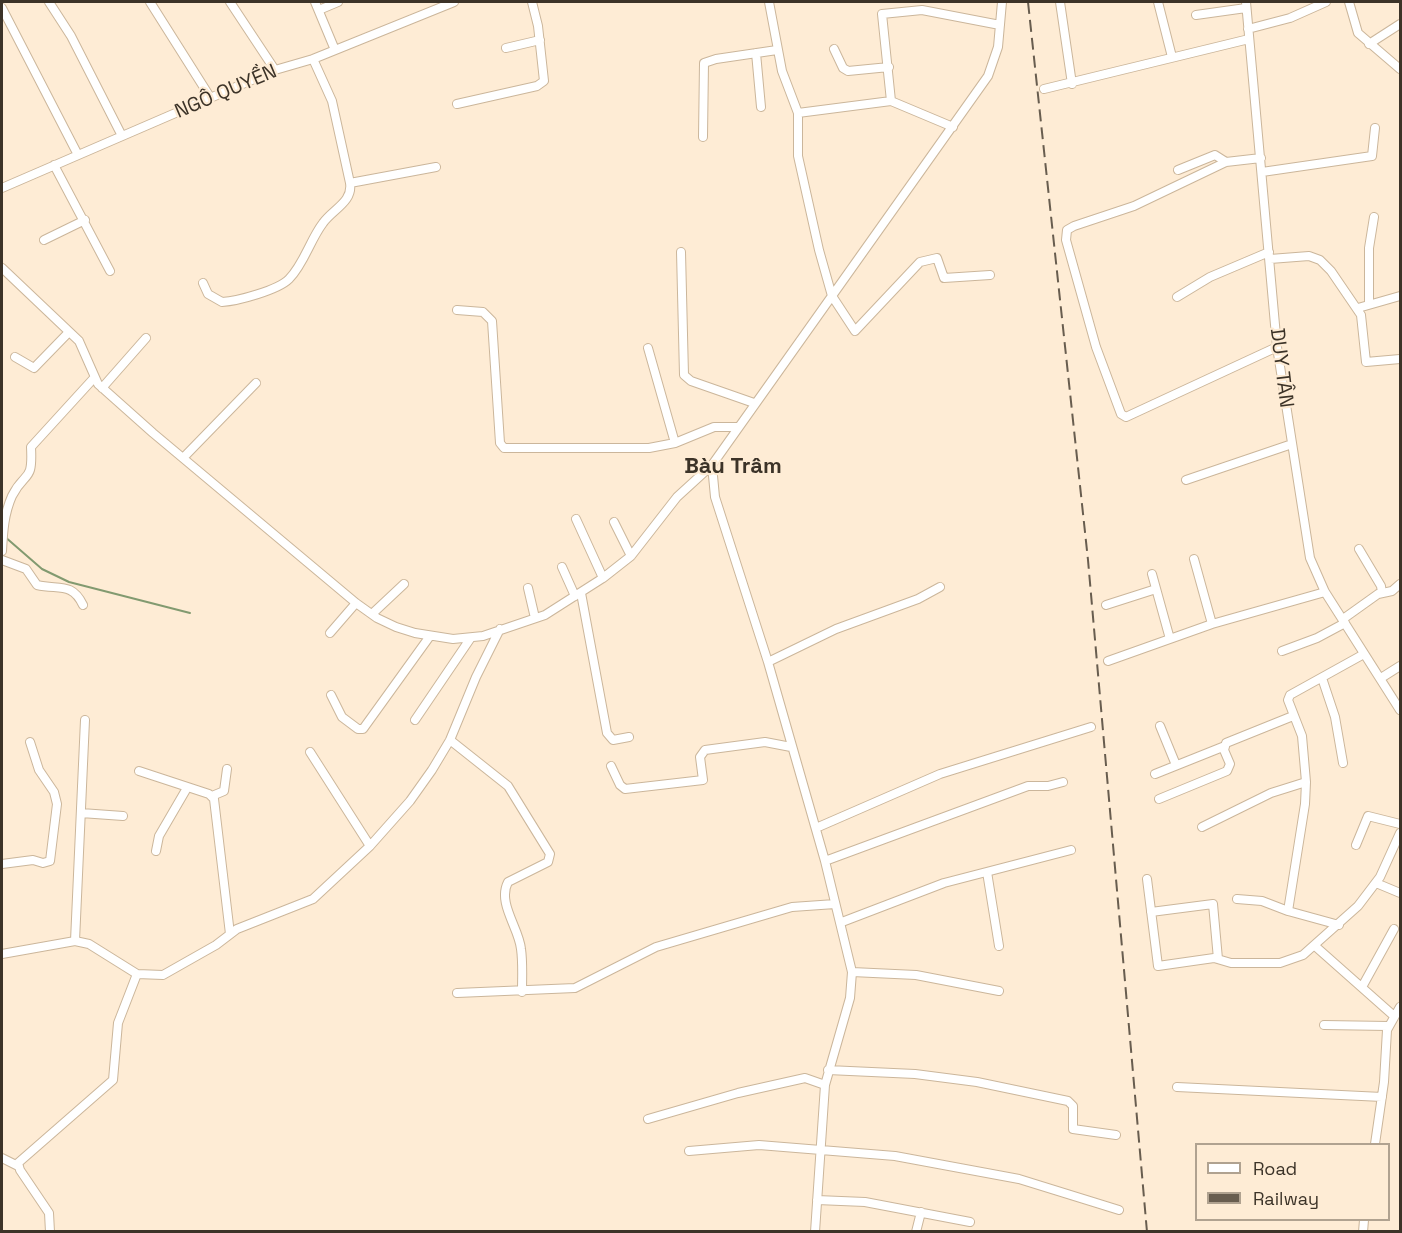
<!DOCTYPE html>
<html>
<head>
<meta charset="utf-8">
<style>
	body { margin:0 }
	#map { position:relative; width:1402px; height:1233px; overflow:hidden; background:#feecd5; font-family:"Space Grotesk",sans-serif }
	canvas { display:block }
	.frame { position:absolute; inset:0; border:3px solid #3c3328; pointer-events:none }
	.legend { position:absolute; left:1195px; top:1143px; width:195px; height:78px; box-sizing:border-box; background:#feecd5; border:2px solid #b0a290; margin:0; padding:8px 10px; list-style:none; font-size:18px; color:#3c3328 }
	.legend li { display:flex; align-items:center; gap:12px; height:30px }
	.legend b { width:30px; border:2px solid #b0a290 }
</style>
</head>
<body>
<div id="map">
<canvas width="1402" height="1233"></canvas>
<div class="frame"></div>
<ul class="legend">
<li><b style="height:8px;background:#fff"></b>Road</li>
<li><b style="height:8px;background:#685d4f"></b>Railway</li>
</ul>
</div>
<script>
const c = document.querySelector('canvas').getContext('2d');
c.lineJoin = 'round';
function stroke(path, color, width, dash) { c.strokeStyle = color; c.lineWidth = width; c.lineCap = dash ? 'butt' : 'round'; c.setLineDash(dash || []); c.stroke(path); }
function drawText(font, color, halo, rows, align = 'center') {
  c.font = font + ' "Space Grotesk",sans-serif'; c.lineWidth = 4.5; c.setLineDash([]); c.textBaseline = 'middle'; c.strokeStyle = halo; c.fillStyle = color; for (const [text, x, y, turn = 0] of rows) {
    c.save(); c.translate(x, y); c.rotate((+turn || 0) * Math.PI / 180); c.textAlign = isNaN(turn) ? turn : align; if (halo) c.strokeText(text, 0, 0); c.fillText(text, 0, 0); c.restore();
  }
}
stroke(new Path2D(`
	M4,536L42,569L69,582L190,613`), '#829a70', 2);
const minor = new Path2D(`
	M49,2L71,36L121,134
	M150,2L210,97
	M230,2L275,70
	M315,2L335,50
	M769,2L782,71L798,113V156L819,250L832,296L855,331L920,262L937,258L944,278L990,275
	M1060,2L1072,84
	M1158,2L1172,57
	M1246,2L1277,347L1310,558L1325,592L1400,710
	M1349,2L1358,33L1400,69
	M2,8L77,153
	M319,10L338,2
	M1196,15L1246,8
	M1248,29L1290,18L1326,2
	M1369,44L1400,24
	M506,48L540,40
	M834,49L843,68L848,71L889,67
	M756,53L761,107
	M313,59L332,101L350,183
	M1044,89L1249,39
	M891,101L882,14L922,10L1000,25
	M457,104L537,86L544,81L538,26L532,2
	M798,113L891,101L953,127
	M703,137L704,63L716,59L777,50
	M1261,158L1226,162L1134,206L1074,226L1067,230L1066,240L1096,347L1121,414L1126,417L1277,347
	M54,165L110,271
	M1178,170L1215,155L1226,162
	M1262,172L1372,156L1375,128
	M2,188L275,70L313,59L454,2
	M44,240L85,220
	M681,252L684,375L691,381L754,403
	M1270,259L1309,256L1320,260L1331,271L1361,315L1366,362L1400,359
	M2,268L79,341L98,384L153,433L356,603L377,618L396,627L415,633L453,639L483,636L545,615L603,578L631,556L677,497L712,465
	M203,283L208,294L222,302C238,301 278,290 289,279C304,264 310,240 323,223C333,209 353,202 350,183L436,167
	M1177,297L1210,277L1269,252
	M1369,303V248L1374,217
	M1358,308L1400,296
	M457,310L483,312L492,321L500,443L504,448H649L675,443L714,427H736
	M648,348L675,443
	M15,357L34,368L69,332
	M102,388L146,338
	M183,458L256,383
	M1186,480L1292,444
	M576,519L603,578
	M614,522L631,556
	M1359,549L1381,586L1382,593
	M2,551C3,532 4,514 12,496C25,470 33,484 31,447L94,378
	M1194,559L1212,624
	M2,560L26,569L37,585C59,590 72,582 83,605
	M562,567L575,596
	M1152,574L1170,639
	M528,588L535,618
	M581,593L607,733L613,740L629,737
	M1106,605L1156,589
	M372,614L404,584
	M1343,619L1378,594L1392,591L1400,584
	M330,633L356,603
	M1282,651L1317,638L1345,623
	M1108,661L1212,624L1325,592
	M768,662L836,629L918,599L940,587
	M1322,678L1335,717L1343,763
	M1381,678L1400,666
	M331,695L342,717L358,729H363L430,636
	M415,720L470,639
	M1160,726L1176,765
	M450,740L508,786L550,854L548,862L508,882C497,903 519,928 521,949C523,963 522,978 522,992
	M310,752L370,846
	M611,766L620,785L625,789L703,780L700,757L705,750L765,742L791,747
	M139,771L209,794L214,799L230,934
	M1155,774L1225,746
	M212,796L224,791L227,769
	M1159,799L1227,771L1230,764L1224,750L1226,743L1293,716
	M81,813L123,816
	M1202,827L1271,793L1306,782
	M816,828L940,774L1091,727
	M1356,845L1368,816L1400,824
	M156,851L159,836L187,788
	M825,861L1028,786H1048L1063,782
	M2,864L33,860L43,863L50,861L57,804L54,792L39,770L30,742
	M987,872L999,946
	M1147,879L1158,966L1214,958L1231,963H1280L1303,955L1358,906L1380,877L1400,833
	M1376,883L1400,893
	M1237,899L1262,901L1288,911
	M1151,912L1213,904L1218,959
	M842,922L944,883L1071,850
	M1339,925L1288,911L1305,804L1306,782L1302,736L1288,700L1290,695L1364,654
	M75,941L85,720
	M1315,946L1394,1016
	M2,954L75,941L89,944L137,974L163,975L216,945L237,929L313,899L370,846L410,801L432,770L450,740L476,677L500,629
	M852,972L916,975L999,991
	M1362,987L1394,929
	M457,993L575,988L656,947L792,907L835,904
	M1324,1025L1388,1026
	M828,1070L915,1074L977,1082L1068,1101L1073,1106V1129L1116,1135
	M1177,1087L1382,1097
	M648,1119L738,1093L805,1078L825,1085
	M1375,1144L1384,1082L1387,1030L1400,1007
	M689,1151L759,1145L895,1156L1019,1179L1119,1210
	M2,1158L18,1166
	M817,1200L865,1202L970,1222
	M50,1232L49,1213L20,1170L18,1163L113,1080L118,1023L137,974
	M815,1232L825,1085L850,998L852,972L825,861L768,662L715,497L712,465L988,76L998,47L1002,2
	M916,1232L921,1212
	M1363,1232L1364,1220`);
stroke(minor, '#cbb69b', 10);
stroke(minor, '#fff', 8);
stroke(new Path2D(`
	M1028,2L1088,560L1147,1232`), '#685d4f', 2, [12, 6]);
drawText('20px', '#3c3328', '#feecd5', [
	["NGÔ QUYỀN",226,92,-23],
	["DUY TÂN",1281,368,83]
]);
drawText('bold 22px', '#3c3328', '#feecd5', [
	["Bàu Trâm",733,467]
]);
</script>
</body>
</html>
